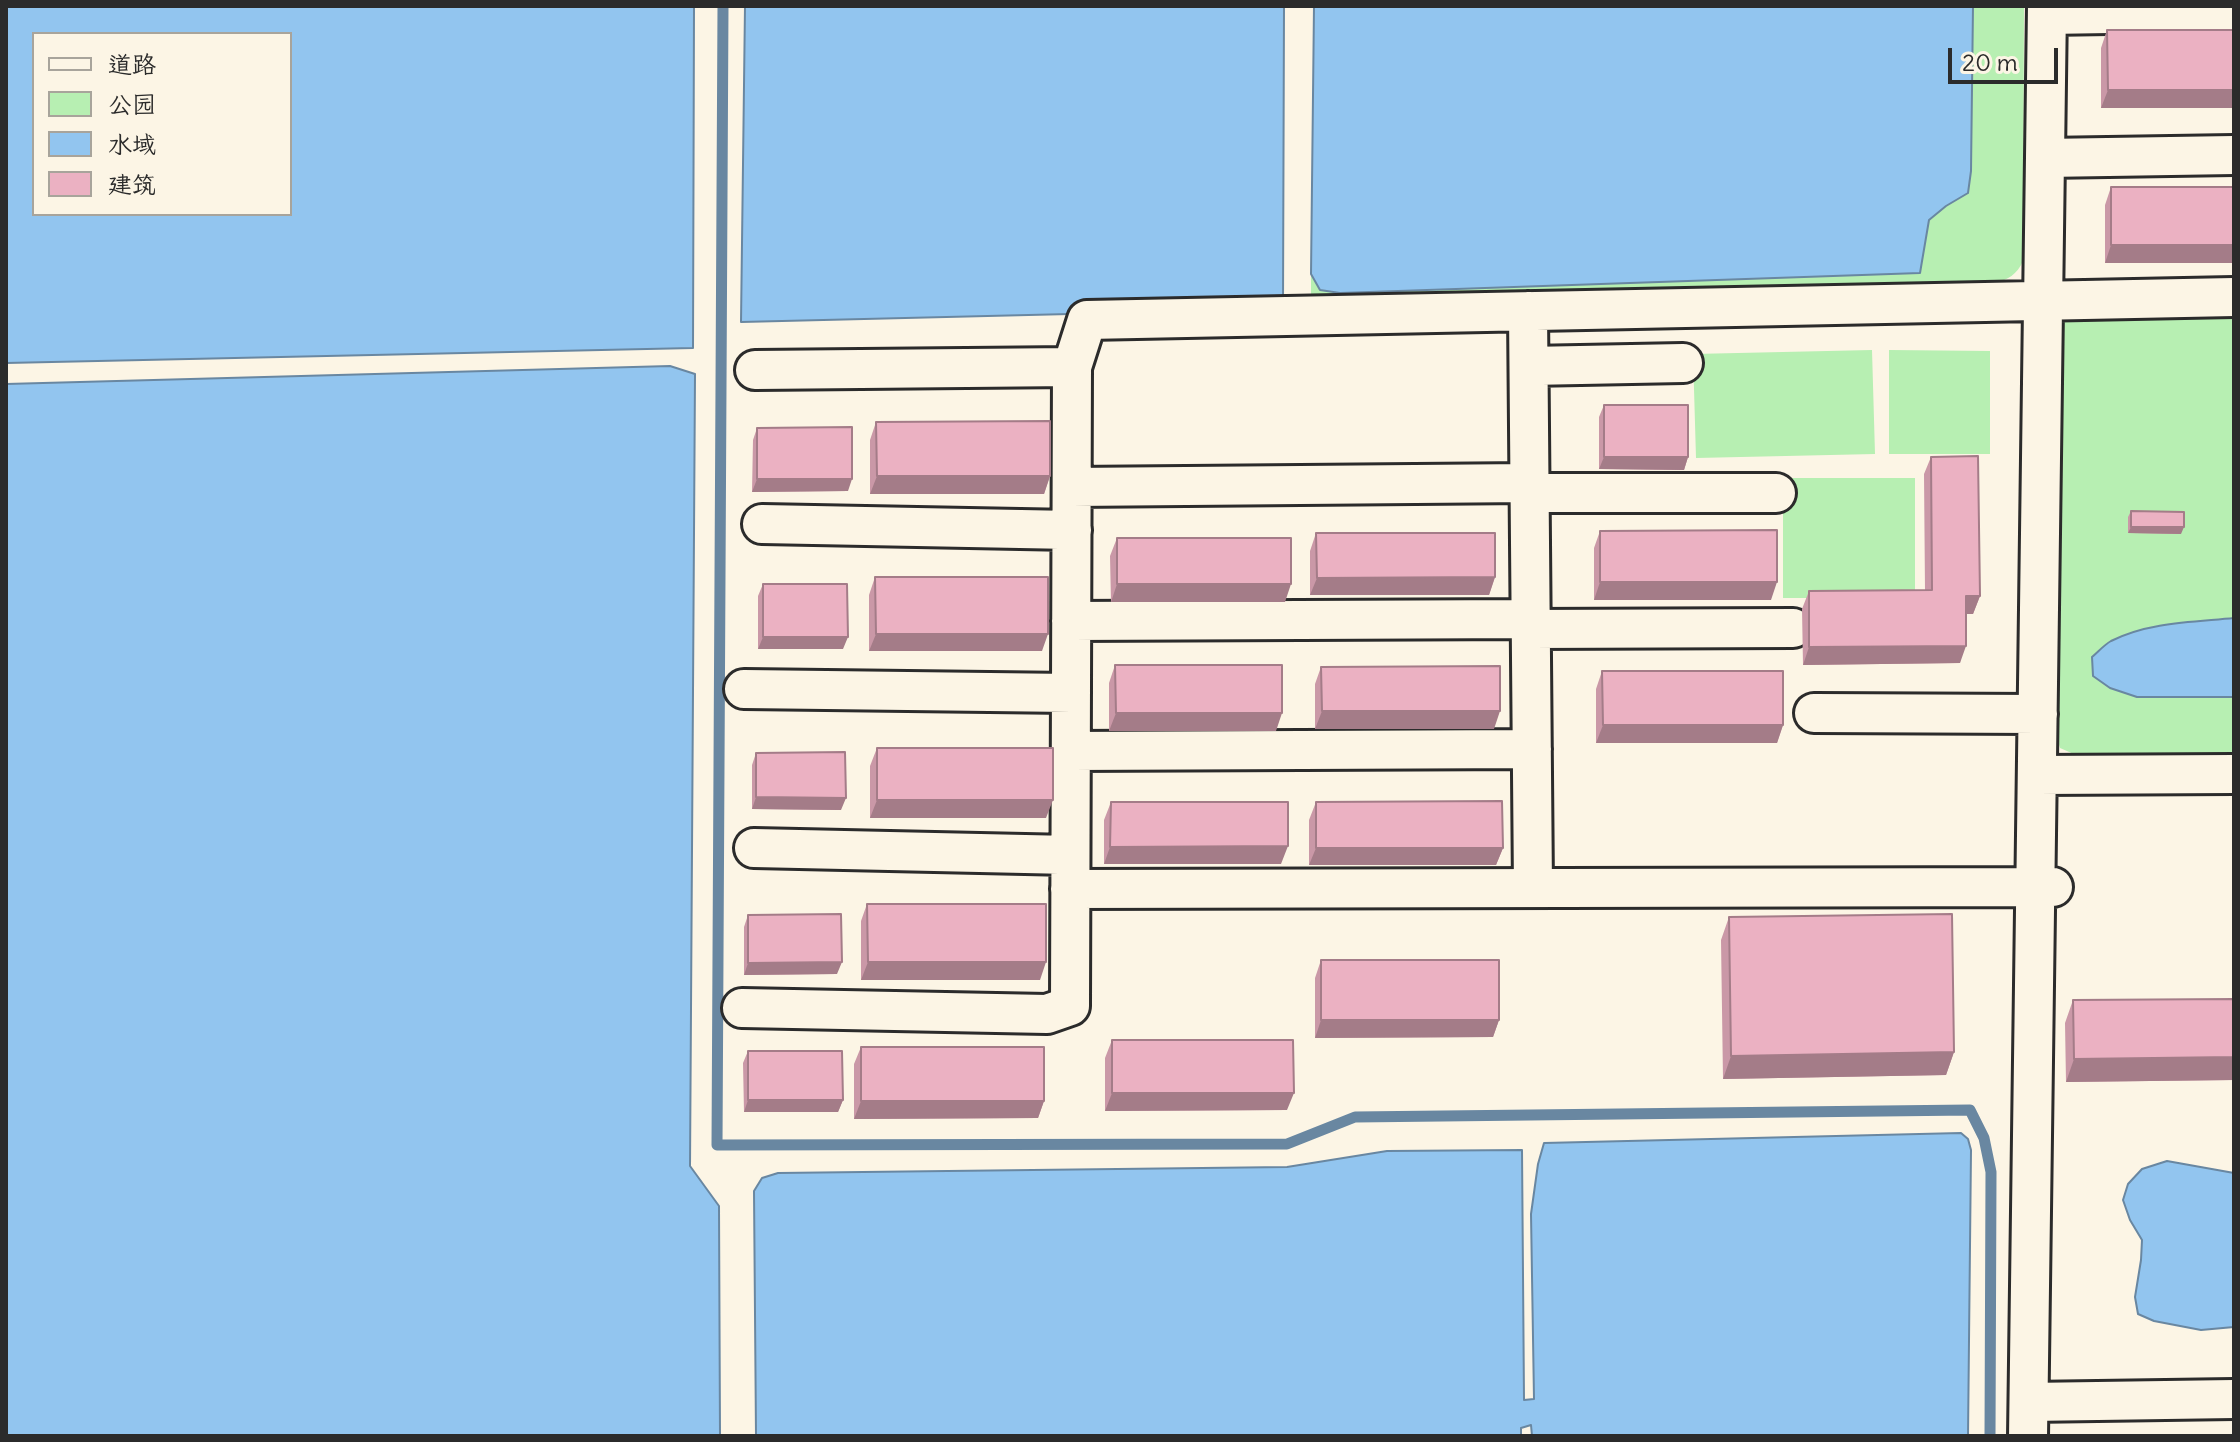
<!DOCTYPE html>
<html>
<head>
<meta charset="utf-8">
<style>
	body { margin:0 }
	#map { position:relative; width:2240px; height:1442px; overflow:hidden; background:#fcf5e5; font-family:Delius,"LXGW WenKai TC",sans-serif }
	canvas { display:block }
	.frame { position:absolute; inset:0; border:8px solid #2b2b2b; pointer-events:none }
	.legend { position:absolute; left:32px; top:32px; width:260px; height:184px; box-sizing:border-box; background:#fcf5e5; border:2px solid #a8a49b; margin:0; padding:10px 14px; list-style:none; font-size:24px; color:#2b2b2b }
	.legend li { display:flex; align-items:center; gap:16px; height:40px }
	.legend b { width:40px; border:2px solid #a8a49b }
	.scale { position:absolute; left:1948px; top:48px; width:110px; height:36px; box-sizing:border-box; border:4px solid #2b2b2b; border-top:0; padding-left:10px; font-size:24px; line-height:28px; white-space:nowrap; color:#2b2b2b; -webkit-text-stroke:6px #fcf5e5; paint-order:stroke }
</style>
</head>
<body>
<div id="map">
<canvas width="2240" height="1442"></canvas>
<div class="frame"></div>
<ul class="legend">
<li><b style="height:10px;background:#fcf5e5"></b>道路</li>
<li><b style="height:22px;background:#b7efb2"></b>公园</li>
<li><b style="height:22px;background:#92c5ef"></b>水域</li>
<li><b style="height:22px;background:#ebb1c2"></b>建筑</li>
</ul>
<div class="scale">20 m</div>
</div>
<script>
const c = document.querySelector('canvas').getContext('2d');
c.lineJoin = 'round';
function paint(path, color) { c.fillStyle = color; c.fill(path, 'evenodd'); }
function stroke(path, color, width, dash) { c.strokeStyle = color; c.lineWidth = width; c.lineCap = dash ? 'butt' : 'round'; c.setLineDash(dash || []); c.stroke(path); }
paint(new Path2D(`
	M1973,6H2024L2023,261C2017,275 2008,279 1994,284L1311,297V274L1320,290L1340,293L1919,273L1929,220L1946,206L1968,193L1971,171Z
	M2234,310V756L2083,758L2060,748L2055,732L2062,322L2076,311Z
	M1872,350L1875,454L1696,458L1693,354Z
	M1889,350L1990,351V454H1889Z
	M1783,478H1915V598H1783Z`), '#b7efb2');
const water = new Path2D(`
	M6,6H694L693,348L6,363ZM290,34V214H34V34Z
	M745,6H1284L1283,304L1275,309L741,322Z
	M1314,6H1973L1971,171L1968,193L1946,206L1929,220L1920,273L1340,293L1320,290L1311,274Z
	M670,366L695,374L690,1166L719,1206L720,1436H6V384Z
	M2234,618V697H2137L2110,688L2093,676L2092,657C2098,652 2104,645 2111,641C2148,622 2194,622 2234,618Z
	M1961,1133L1968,1139L1971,1150L1968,1436H1532L1531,1425L1521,1428V1436H756L754,1191L762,1178L778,1173L1287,1167L1387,1151L1522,1150L1524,1400L1534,1399L1531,1214L1538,1164L1544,1143Z
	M2167,1161L2234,1173V1327L2201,1330L2154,1321L2138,1314L2135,1297L2141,1260L2142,1240L2130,1220L2123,1200L2128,1184L2142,1169Z`);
paint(water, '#92c5ef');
stroke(water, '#6987a1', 2);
stroke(new Path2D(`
	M723,6L717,1145L1287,1144L1355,1117L1970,1110L1984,1138L1991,1172L1990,1436`), '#6987a1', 11);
const minor = new Path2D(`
	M2047,15L2234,12
	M2045,158L2234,155
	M1528,311L1533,888
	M1529,366L1683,363
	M755,370L1072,367
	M1072,487L1529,483
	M1530,493H1776
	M762,524L1072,530
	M1071,621L1530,619
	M1531,629L1793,628
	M744,689L1071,693
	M1814,713L2038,714
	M1071,751L1532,749
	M2037,775L2234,774
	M754,848L1070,855
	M1070,889L2053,887
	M742,1008L1047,1014L1070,1006L1072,367L1087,320L2234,297
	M2029,1402L2234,1399
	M2028,1436L2047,6`);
stroke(minor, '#2b2b2b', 44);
stroke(minor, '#fcf5e5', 38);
paint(new Path2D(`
	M2107,30H2234V108H2101V48Z
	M2111,187H2234V263H2105V205Z
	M1604,405L1688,457L1684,470L1599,469V417Z
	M876,422L1050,476L1044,494H870V440Z
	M757,428L848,491L752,492L753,440Z
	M1931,457L1980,596L1973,614H1966L1960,663L1803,665L1802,609L1809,591H1925L1924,474Z
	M2131,511L2181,534L2128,533V517Z
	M1600,531L1771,600H1594V548Z
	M1316,533L1495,577L1489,595H1310V551Z
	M1117,538L1285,602H1111L1110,556Z
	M875,577L1042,651H869V595Z
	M763,584L843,649H758V596Z
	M1115,665L1276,731H1109V683Z
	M1321,667L1494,729H1315V684Z
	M1602,671L1783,725L1777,743H1596V689Z
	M877,748L1046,818H870V766Z
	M756,753L841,810L752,809V765Z
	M1111,802L1281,864H1104V820Z
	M1316,802L1503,848L1496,865H1309V820Z
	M867,904L1040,980H861V921Z
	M748,915L837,974L744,975V927Z
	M1729,917L1954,1052L1946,1075L1723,1079L1721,940Z
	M1321,960L1499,1020L1493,1037L1315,1038V978Z
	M2234,999V1080L2066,1082L2065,1023L2073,1000Z
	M1112,1040L1287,1110L1105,1111V1058Z
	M861,1047L1044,1101L1038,1118L854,1119V1064Z
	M748,1051L843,1100L838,1112H744L743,1063Z`), '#ca98a7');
paint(new Path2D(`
	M2108,90H2234V108H2101Z
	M2111,245H2234V263H2105Z
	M1604,457H1688L1684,470L1599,469Z
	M877,476H1050L1044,494H870Z
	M757,479H852L848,491L752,492Z
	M2131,527H2184L2181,534L2128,533Z
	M1495,577L1489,595H1310L1317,578Z
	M1600,582H1777L1771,600H1594Z
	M1117,584H1291L1285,602H1111Z
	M1966,596H1980L1973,614H1959Z
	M876,634H1048L1042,651H869Z
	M763,637H848L843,649H758Z
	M1966,646L1960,663L1803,665L1809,647Z
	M1322,711H1500L1494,729H1315Z
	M1116,713H1282L1276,731H1109Z
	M1603,725H1783L1777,743H1596Z
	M756,797L846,798L841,810L752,809Z
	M877,800H1053L1046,818H870Z
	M1288,846L1281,864H1104L1110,847Z
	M1316,848H1503L1496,865H1309Z
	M842,962L837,974L744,975L748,963Z
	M868,962H1046L1040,980H861Z
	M1321,1020H1499L1493,1037L1315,1038Z
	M1954,1052L1946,1075L1723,1079L1731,1056Z
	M2234,1057V1080L2066,1082L2074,1059Z
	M1112,1093H1294L1287,1110L1105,1111Z
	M748,1100H843L838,1112H744Z
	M861,1101H1044L1038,1118L854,1119Z`), '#a47c88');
const building = new Path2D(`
	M2107,30H2234V90H2108Z
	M2111,187H2234V245H2111Z
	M1604,405H1688V457H1604Z
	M1050,421V476H877L876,422Z
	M852,427V479H757V428Z
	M1978,456L1980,596H1966V646L1809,647V591L1932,590L1931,457Z
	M2131,511L2184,512V527H2131Z
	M1777,530V582H1600V531Z
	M1316,533H1495V577L1317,578Z
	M1117,538H1291V584H1117Z
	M875,577H1048V634H876Z
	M763,584H847L848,637H763Z
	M1115,665H1282V713H1116Z
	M1500,666V711H1322L1321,667Z
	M1602,671H1783V725H1603Z
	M877,748H1053V800H877Z
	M845,752L846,798L756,797V753Z
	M1502,801L1503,848H1316V802Z
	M1111,802H1288V846L1110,847Z
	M867,904H1046V962H868Z
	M841,914L842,962L748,963V915Z
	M1952,914L1954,1052L1731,1056L1729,917Z
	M1321,960H1499V1020H1321Z
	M2234,999V1057L2074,1059L2073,1000Z
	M1112,1040H1293L1294,1093H1112Z
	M861,1047H1044V1101H861Z
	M748,1051H842L843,1100H748Z`);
paint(building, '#ebb1c2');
stroke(building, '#a47c88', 2);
</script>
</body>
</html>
